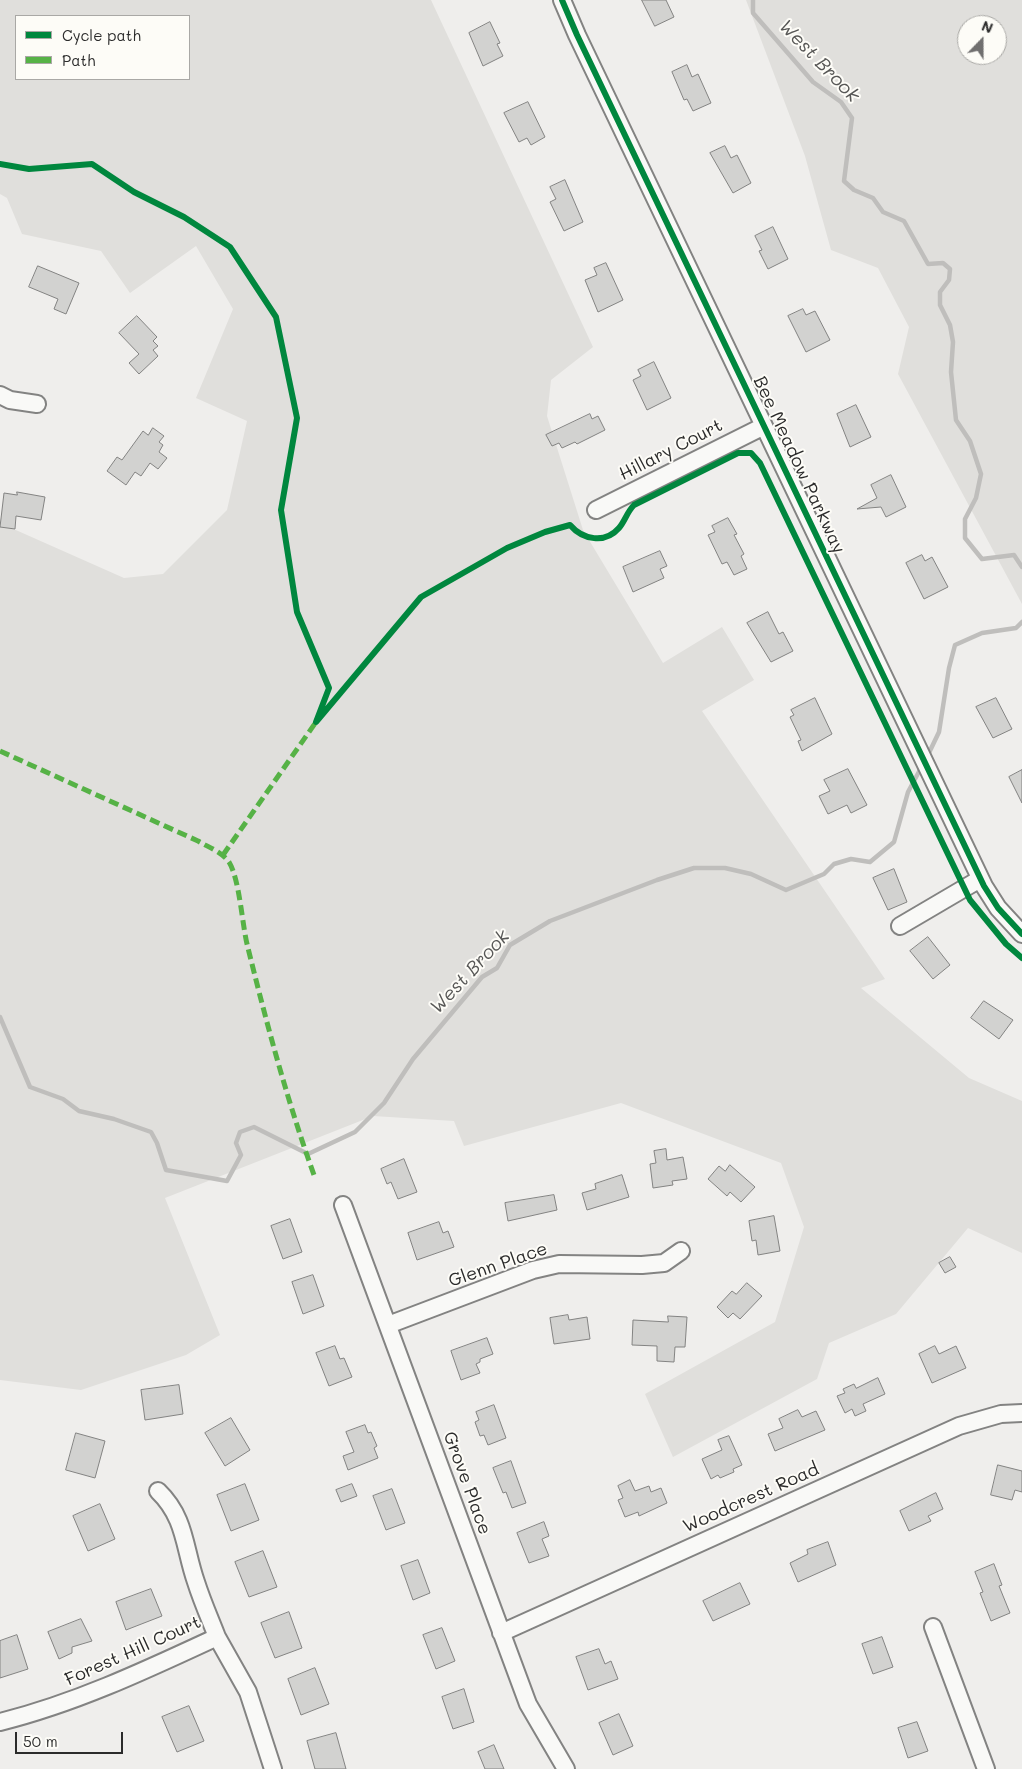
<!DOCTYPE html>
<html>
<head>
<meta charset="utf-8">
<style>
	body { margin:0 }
	#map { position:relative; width:1022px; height:1769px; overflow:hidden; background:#efeeec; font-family:Mali,sans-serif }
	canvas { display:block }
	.legend { position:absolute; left:15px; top:15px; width:175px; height:65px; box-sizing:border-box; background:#fdfcf7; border:1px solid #a9a8a5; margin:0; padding:6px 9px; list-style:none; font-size:15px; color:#2b2b2b }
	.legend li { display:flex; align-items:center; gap:10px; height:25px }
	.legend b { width:25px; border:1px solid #a9a8a5 }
	.north { position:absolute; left:957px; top:15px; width:50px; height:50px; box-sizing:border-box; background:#fdfcf7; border:1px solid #a9a8a5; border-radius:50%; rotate:22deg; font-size:14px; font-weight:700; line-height:20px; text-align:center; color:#2b2b2b }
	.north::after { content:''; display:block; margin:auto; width:18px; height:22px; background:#706f6f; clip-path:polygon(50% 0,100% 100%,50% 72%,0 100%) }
	.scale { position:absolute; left:15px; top:1732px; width:108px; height:22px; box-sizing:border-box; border:2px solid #2b2b2b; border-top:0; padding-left:6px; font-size:15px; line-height:18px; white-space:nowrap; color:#2b2b2b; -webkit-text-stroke:4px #fdfcf7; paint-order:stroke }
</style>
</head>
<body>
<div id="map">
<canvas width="1022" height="1769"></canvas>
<ul class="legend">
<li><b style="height:6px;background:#00873e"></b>Cycle path</li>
<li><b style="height:6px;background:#56b246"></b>Path</li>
</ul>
<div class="north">N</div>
<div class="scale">50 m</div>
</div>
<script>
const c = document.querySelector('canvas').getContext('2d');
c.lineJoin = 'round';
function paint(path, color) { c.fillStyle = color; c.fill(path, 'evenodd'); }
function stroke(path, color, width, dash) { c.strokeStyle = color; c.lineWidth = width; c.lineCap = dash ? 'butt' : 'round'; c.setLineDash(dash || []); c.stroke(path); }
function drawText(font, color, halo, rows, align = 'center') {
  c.font = font + ' Mali,sans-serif'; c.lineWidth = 4; c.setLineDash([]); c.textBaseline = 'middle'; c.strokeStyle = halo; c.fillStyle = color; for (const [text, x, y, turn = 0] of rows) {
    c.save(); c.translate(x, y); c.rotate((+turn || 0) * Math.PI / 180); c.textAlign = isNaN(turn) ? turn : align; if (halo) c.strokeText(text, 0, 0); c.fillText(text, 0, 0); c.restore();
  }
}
paint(new Path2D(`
	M0,0H431L593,347L551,380L547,416L583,530L663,663L722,627L754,680L702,711L885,979L861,988L969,1078L1022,1101V1253L968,1228L896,1314L829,1343L817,1379L673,1457L645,1394L775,1322L804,1227L781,1163L621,1103L464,1146L454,1121L373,1116L165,1198L220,1335L186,1355L81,1390L0,1380V523L124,578L163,574L227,510L247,421L196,398L233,309L196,246L130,293L101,251L22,234L7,198L0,194ZM16,16H189V79H16Z
	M746,0H1022V604L898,374L909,327L878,268L831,250L805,156ZM967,25H997V55H967Z`), '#e0dfdc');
stroke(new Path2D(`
	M753,0V13L813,82L841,102L852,118L844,181L854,190L873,198L883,212L904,221L928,264L943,263L950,269L949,280L940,292V305L950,325L953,342L951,372L956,420L970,441L981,474L976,498L965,519V538L982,559L1014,555L1022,567
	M927,757L939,732L949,668L955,645L982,633L1016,628L1022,622
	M0,1017L30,1087L63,1099L79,1111L114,1119L151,1132L157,1143L166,1170L227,1181L241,1155L236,1143L240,1132L254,1127L308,1154L355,1132L384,1103L413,1059L482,977L497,968L510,945L550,921L657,880L694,868H725L751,874L786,890L824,874L834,864L851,859L870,862L894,842L908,792L922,766`), '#bfbebc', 4.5);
const building = new Path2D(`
	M642,0H666L674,17L655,26Z
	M490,22L500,43L497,44L503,56L483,66L469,33Z
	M687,65L692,77L698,74L711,103L693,111L687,99L684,100L672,72Z
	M528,102L545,137L531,145L527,138L519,142L504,113Z
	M725,146L731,158L737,155L751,183L733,193L710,153Z
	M565,180L583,222L564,231L550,202L556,199L550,187Z
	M773,227L788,259L768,269L759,251L762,250L755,236Z
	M606,263L623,300L598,312L585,280L597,275L594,268Z
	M38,266L79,283L66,314L54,309L58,299L29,287Z
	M803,309L806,315L815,311L830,340L806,352L788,316Z
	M137,316L157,337L153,341L158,346L153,350L158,356L139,374L129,363L139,354L119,333Z
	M654,362L671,398L647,410L633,380L641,376L638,370Z
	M856,405L871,437L850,447L837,414Z
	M590,414L592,419L598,416L605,430L577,444L575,442L562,448L559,443L552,446L546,435Z
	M153,428L164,436L159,442L163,445L159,452L167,458L158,469L150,463L141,476L135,472L126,485L107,471L117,457L122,460L143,431L148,435Z
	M891,475L906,507L886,517L881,507L857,509L877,498L871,485Z
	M17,492L45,497L41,520L16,516L15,529L0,527L4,493L17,495Z
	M728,518L737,534L734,535L744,554L741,556L747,569L734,575L727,562L722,564L708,535L715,532L712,526Z
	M660,551L667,566L660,569L664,578L633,592L623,567Z
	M922,555L925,561L932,557L948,587L924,599L906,563Z
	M768,612L779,634L783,632L793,651L771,662L747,623Z
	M815,698L832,734L802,751L798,741L801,740L790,717L794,715L791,710Z
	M996,698L1012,729L993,738L976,707Z
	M848,769L867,805L851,813L847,805L828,814L819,796L830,791L824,780Z
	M1022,770V803L1009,777Z
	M894,869L907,902L888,910L873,878Z
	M928,937L950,965L933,979L910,951Z
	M984,1001L1013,1020L999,1039L971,1018Z
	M666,1149L667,1160L683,1157L687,1179L672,1181L673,1185L653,1188L650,1164L656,1163L654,1151Z
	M404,1159L417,1192L398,1199L391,1182L387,1184L381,1169Z
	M730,1165L755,1187L741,1202L730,1192L727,1196L708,1179L719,1166L725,1171Z
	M622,1175L629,1197L587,1210L582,1193L596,1189L595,1184Z
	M554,1195L557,1210L508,1221L505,1203Z
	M774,1216L780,1251L758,1255L756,1240L752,1241L749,1221Z
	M290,1219L302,1252L283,1259L271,1226Z
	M439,1222L443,1233L448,1231L454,1247L417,1260L408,1233Z
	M950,1257L956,1267L945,1273L939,1263Z
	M313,1275L324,1306L303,1314L292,1282Z
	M747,1283L762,1296L740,1319L733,1313L728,1318L717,1307L732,1291L736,1294Z
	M568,1315L569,1320L587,1317L590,1339L554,1344L550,1318Z
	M668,1316L687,1317L685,1347H675L674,1362L657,1361V1346L632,1345L633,1320L668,1322Z
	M487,1338L493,1354L480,1359V1362L476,1364L480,1373L461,1380L451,1351Z
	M335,1346L340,1359L344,1358L352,1377L329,1386L316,1353Z
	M935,1346L939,1354L956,1346L966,1368L932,1383L919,1354Z
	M878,1378L885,1394L863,1404L866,1411L855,1416L852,1409L845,1413L837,1396L845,1393L843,1389L854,1384L856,1388Z
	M179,1385L183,1414L145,1420L141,1390Z
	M494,1405L506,1438L488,1445L484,1435L480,1436L475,1422L479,1420L476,1412Z
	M798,1410L802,1417L816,1411L825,1430L775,1451L768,1434L783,1428L779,1419Z
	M231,1418L250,1450L225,1466L205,1433Z
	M365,1425L368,1433L371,1432L377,1446L374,1448L378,1458L348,1470L343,1456L354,1452L346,1432Z
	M76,1433L105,1441L95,1478L66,1470Z
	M729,1436L742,1465L733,1469L734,1472L720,1478L718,1475L711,1479L702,1459L722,1450L718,1440Z
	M511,1461L526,1503L512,1508L506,1492L503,1493L493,1468Z
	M998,1465L1022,1471V1492L1015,1490L1012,1500L991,1495Z
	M630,1480L635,1491L649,1486L651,1492L661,1488L667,1503L639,1516L638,1512L625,1517L618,1500L623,1498L618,1486Z
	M245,1484L259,1520L231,1531L217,1495Z
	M352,1484L357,1496L341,1502L336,1490Z
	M392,1489L405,1523L386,1530L373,1496Z
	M936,1493L943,1509L928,1516L931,1521L909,1531L900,1511Z
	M100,1504L115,1539L88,1551L73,1516Z
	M544,1522L549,1536L542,1539L549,1556L529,1563L517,1533Z
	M828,1542L836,1565L798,1582L790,1563L808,1554L807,1550Z
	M263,1551L277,1587L249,1597L235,1562Z
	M418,1560L430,1593L413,1600L401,1566Z
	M994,1564L1002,1585L999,1586L1010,1613L991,1621L980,1593L983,1592L975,1572Z
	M740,1583L750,1604L713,1621L703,1601Z
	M151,1589L162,1616L126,1630L116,1602Z
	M289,1612L302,1648L275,1658L261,1623Z
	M81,1619L92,1641L72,1647V1653L59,1659L48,1632Z
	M442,1628L455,1661L436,1669L423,1635Z
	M17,1635L28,1669L0,1678V1641Z
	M882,1637L893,1667L873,1674L862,1644Z
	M599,1649L605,1664L611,1661L618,1679L588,1690L576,1657Z
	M315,1668L329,1704L301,1715L288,1679Z
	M464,1689L474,1722L453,1729L442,1697Z
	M189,1706L204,1741L177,1752L162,1717Z
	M619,1714L633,1746L613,1755L599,1723Z
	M917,1722L928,1751L908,1758L898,1728Z
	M336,1733L346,1769H315L307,1741Z
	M494,1745L504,1769H485L478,1752Z`);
paint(building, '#d2d2d0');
stroke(building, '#838382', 1);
const minor = new Path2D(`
	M562,0L577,35L984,886L998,908L1022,934
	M0,395L10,400L37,404
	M596,510L764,426
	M900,926L980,879
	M343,1205L528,1704L566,1769
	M388,1325L533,1270L559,1264L642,1265L664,1263L681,1251
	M933,1627L986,1769
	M501,1633L959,1426L1001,1414L1022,1413
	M217,1637L248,1692L273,1769
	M0,1722C76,1703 146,1670 217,1637C210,1619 202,1601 196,1582C184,1548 186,1518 158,1491`);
stroke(minor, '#838382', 20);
stroke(minor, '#f9f9f7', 16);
stroke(new Path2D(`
	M0,751L198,841C208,847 222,852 229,862C240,880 242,926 248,948C267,1025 287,1100 314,1175
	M223,855L316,722`), '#56b246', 5, [10, 5]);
stroke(new Path2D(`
	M562,0L577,35L984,886L998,908L1022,934
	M0,164L29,169L92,164L134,192L184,217L230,247L276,317L297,418L281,510L297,612L329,688L316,722L421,597L507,548L545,532L570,525C583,540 605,544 619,528C625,521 627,512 634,505L738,453H751L760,463L970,900L1006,944L1022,958`), '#00873e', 6);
drawText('18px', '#2b2b2b', '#fdfcf7', [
	["Hillary Court",671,450,-27],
	["Bee Meadow Parkway",799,465,65],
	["Glenn Place",498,1265,-19],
	["Grove Place",467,1483,70],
	["Woodcrest Road",751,1498,-24],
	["Forest Hill Court",133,1651,-24]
]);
drawText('italic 19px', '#575756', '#fdfcf7', [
	["West Brook",819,61,46],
	["West Brook",470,972,-47]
]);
</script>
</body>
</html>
